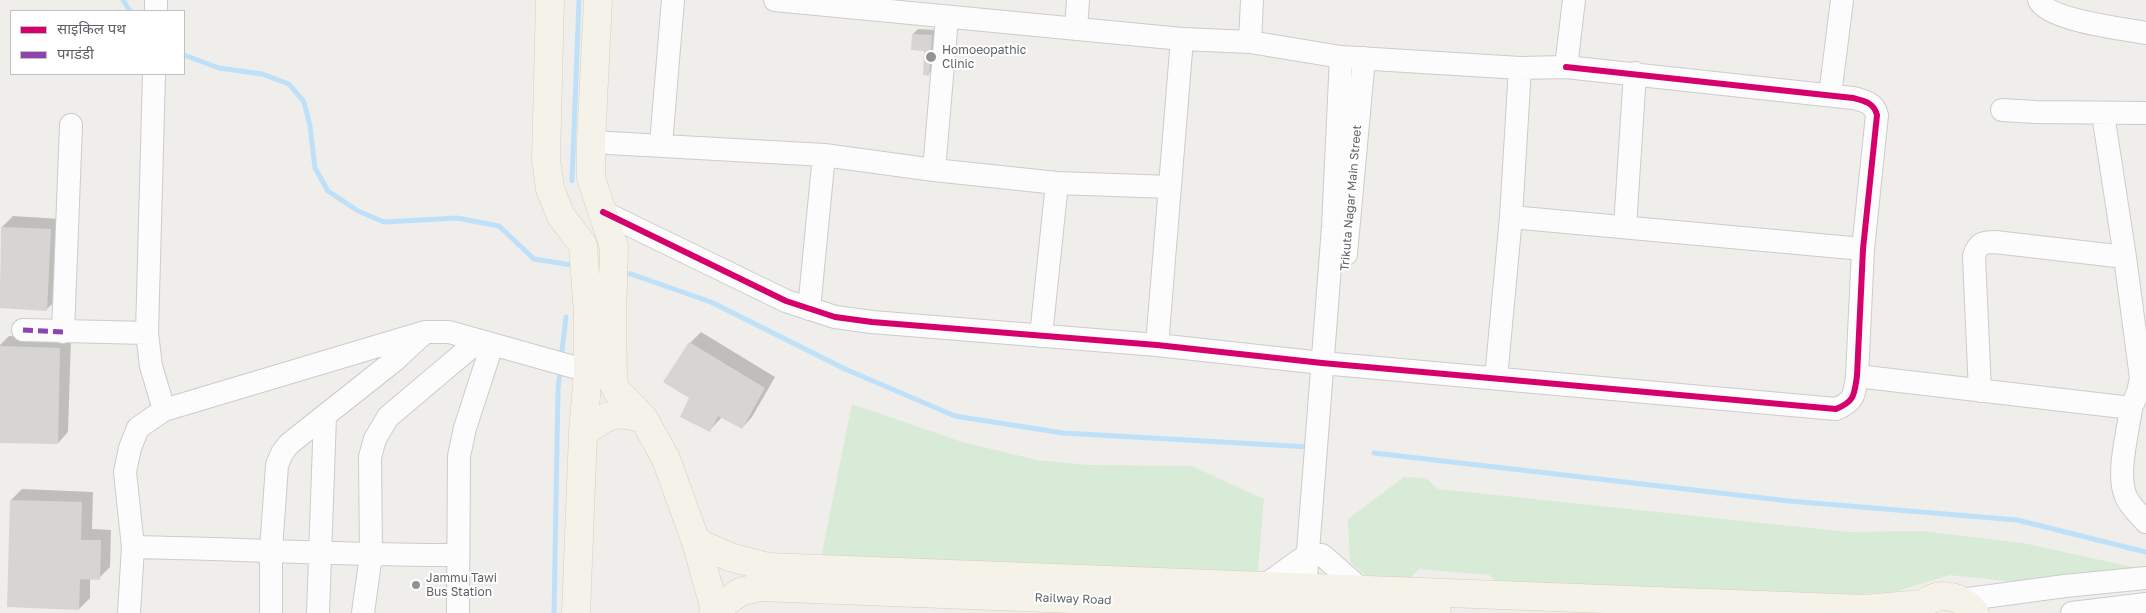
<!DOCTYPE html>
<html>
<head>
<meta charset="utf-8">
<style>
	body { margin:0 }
	#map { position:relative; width:2146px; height:613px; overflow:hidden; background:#efeeea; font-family:"Golos Text","Noto Sans Devanagari",sans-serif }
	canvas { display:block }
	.legend { position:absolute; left:10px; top:10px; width:175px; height:65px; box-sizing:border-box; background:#fff; border:1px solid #bfc1c3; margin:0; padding:6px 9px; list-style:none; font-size:15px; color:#5f6368 }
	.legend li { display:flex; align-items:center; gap:10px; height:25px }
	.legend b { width:25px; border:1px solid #bfc1c3 }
</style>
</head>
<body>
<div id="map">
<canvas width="2146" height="613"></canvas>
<ul class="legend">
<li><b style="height:6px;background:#d6006c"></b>साइकिल पथ</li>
<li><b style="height:6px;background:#8e44ad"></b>पगडंडी</li>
</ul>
</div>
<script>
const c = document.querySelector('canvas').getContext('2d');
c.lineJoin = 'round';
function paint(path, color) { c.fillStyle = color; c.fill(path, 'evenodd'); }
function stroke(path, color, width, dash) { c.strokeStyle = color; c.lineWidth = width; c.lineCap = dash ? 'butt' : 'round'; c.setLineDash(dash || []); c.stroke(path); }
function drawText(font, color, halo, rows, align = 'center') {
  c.font = font + ' "Golos Text",sans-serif'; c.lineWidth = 4; c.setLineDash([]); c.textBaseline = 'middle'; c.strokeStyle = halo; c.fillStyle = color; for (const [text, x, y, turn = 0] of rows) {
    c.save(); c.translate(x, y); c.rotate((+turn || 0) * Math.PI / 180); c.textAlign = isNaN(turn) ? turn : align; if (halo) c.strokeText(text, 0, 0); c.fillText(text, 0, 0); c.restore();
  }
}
paint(new Path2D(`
	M852,404L962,442L1037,460L1089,465L1191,466L1264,499L1257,580L820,563Z
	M1404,477L1426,478L1438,489L1848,532L1921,531L2023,543L2146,570L2035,584L1950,575L1894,592L1798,598L1503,590L1490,575L1419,569L1403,586L1371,580L1350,562L1348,519Z`), '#d8ebd6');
paint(new Path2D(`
	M918,29L937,30L934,69L928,74L925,50L913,34Z
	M13,216L61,219L57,299L46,310L0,307L2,227Z
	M701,332L775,377L752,417L742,428L722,417L709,431L691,398L690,343Z
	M9,336L71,338L68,432L58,443L0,441V345Z
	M22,489L93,492L92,529L111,530L110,567L99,578H90V598L79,609L11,500Z`), '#0003');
stroke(new Path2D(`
	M123,0L130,11
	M184,55L219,68L262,74L289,84L304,102L310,126L315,168L328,191L358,211L384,222L457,218L499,226L534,259L578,266
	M572,181L579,0
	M621,273L631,274L711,302L845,369L955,416L1063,433L1310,447
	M561,359L566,317
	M1374,453L1789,501L2017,520L2146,552
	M554,613L558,389L560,370`), '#bfe0f9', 5);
paint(new Path2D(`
	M912,34L932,35L929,76L923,75L924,51L911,50Z
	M1,227L51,229L47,311L0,308Z
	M689,342L765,388L742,429L718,416L710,432L680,417L689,398L663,382Z
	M0,346L60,348L58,444L0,443Z
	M10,500L82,502L81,540H101L100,580L80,579L79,610L7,607Z`), '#d6d5d3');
const minor = new Path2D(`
	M775,0L1182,39L1250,42
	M1252,0L1250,42L1341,57L1520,68L1566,67L1574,0
	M2039,0C2047,20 2124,29 2146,33
	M156,11V0
	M1076,29L1078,0
	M154,74L147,333L151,366L164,410
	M1830,95L1842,0
	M2002,110L2035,112L2146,113
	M591,142L824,155L934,170L1057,183L1170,187
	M661,144L673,0
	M934,170L947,18
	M603,212L786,301L835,317L872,322L1157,345L1322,363L1836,409C1855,401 1854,395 1857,376L1863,249L1877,115C1874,103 1865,101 1853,98L1566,67
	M1511,217L1863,249
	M1625,227L1635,73
	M1346,254L1364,58
	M809,309L824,155
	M23,330L147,333
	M63,332L71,125
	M1041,336L1057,183
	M1157,345L1182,39
	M1857,376L2131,408L2138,392L2141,378L2125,257L2103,114
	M1496,378L1511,217L1520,68
	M1980,391L1974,256C1978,243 1983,242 1995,242L2125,257
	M2131,408C2128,433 2116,474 2126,497C2130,506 2139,514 2146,522
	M133,547C241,549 348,555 457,555
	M1322,555L1362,590
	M1264,586L1307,555
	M1961,600L2065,586L2146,578
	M1304,603L1333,227L1341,57
	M129,613L133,547L125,472L130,448L138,428L164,410L425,332H449L588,371L603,378
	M271,613V550L277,465L282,453L289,444L395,360L423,334
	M318,613L325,416
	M363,613L371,555L370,457L375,439L388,417L478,341
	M458,613L459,456L465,428L492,345
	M2072,613L2146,604`);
const major = new Path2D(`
	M550,0L546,159L550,189L561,216L583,245L588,314V371L583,433
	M598,0L591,142V178L614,247L612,318L613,382L617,391L644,419L666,459L696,542L715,610L713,613
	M696,542L730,557L768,567L1865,609L1922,604
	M576,613L583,433C610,414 612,410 644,419
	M715,613V610L740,592L760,587L1437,613
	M1915,613C1932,590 1958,591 1975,613`);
stroke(minor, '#cbcccc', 24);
stroke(major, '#d7ceb8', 29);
stroke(minor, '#fdfcfc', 22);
stroke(major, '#f4f2e9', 28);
stroke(new Path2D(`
	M23,330L63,332`), '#8e44ad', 5, [10, 5]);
stroke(new Path2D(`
	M603,212L786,301L835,317L872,322L1157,345L1322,363L1836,409C1855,401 1854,395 1857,376L1863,249L1877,115C1874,103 1865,101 1853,98L1566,67`), '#d6006c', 6);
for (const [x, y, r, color] of [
	[931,57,6,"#919496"],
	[416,585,5,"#919496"]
]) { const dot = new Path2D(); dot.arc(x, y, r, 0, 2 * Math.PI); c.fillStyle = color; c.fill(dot); stroke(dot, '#fff', 2); }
drawText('12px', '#5f6368', '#fff', [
	["Homoeopathic",942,50],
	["Clinic",942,64],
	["Jammu Tawi",426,578],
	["Bus Station",426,592]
], 'left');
drawText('12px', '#5f6368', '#fff', [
	["Trikuta Nagar Main Street",1351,198,-85],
	["Railway Road",1073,599,2]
]);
</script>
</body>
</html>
